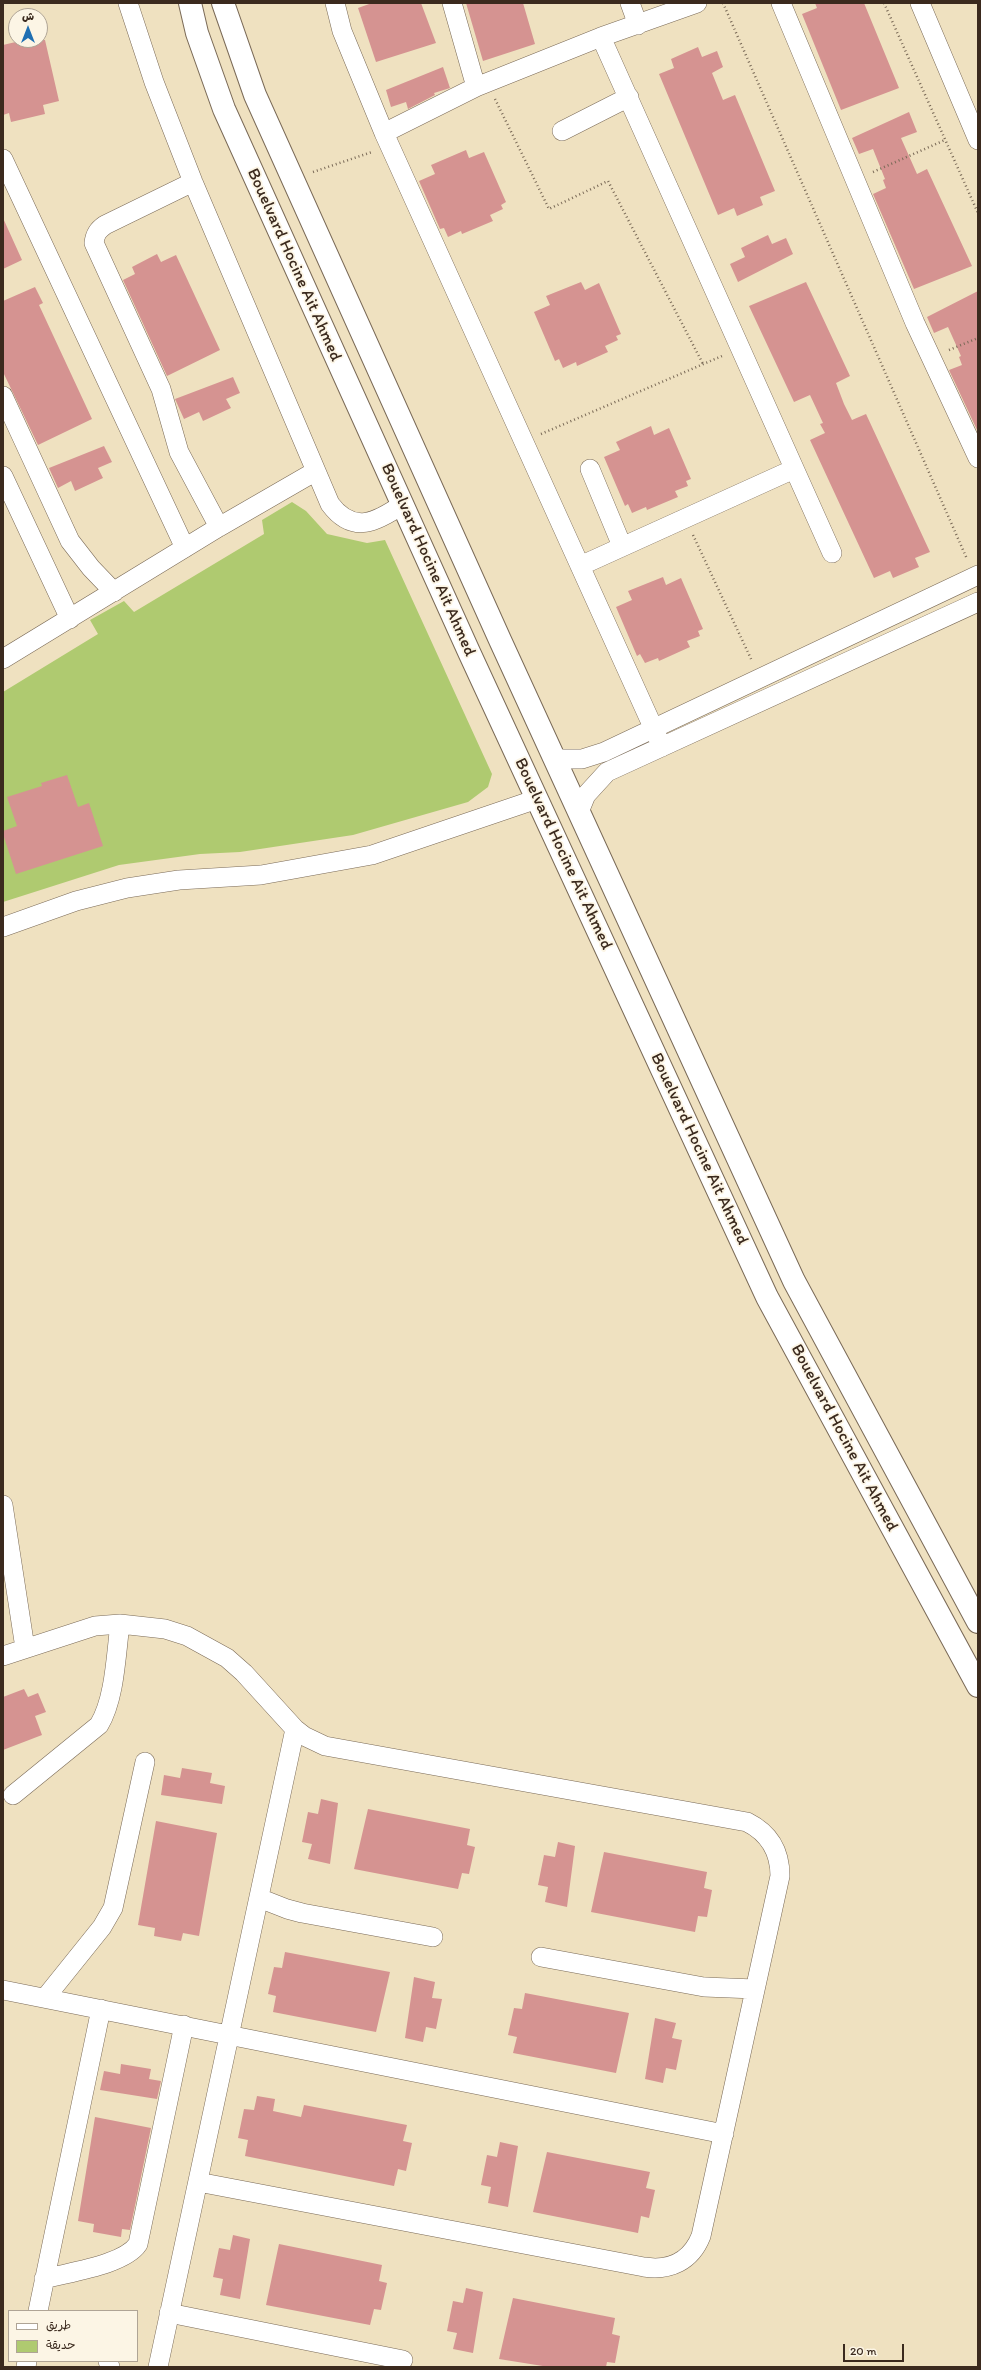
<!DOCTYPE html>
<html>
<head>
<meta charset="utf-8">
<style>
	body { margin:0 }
	#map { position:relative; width:981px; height:2370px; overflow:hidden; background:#efe1c0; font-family:Itim,"Playpen Sans Arabic",sans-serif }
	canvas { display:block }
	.frame { position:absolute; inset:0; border:4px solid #3b2a1e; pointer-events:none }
	.legend { position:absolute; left:8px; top:2310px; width:130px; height:52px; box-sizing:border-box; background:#fcf5e5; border:1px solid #afa495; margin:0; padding:5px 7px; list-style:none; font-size:12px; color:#3b2a1e }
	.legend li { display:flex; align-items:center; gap:8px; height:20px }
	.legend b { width:20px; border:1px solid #afa495 }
	.north { position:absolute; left:8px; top:8px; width:40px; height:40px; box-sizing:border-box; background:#fcf5e5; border:1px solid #afa495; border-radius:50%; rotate:0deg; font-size:11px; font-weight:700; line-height:16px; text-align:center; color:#3b2a1e }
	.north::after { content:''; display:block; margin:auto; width:14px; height:18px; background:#1f6fb2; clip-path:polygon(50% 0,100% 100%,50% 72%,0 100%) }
	.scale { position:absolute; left:843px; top:2344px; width:61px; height:18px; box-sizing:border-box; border:2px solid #3b2a1e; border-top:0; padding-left:5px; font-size:12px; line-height:14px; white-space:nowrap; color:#3b2a1e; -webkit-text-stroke:3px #fcf5e5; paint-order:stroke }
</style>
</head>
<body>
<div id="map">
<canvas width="981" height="2370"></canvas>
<div class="frame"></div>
<ul class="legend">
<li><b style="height:5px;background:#fff"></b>طريق</li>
<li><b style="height:11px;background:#afca70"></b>حديقة</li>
</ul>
<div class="north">ش</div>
<div class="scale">20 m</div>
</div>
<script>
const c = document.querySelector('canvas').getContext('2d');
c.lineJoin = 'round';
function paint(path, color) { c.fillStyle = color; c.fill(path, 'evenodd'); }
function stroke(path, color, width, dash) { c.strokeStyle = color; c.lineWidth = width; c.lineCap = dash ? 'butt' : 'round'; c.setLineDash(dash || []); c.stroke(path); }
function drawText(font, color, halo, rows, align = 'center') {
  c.font = font + ' Itim,sans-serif'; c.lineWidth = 3.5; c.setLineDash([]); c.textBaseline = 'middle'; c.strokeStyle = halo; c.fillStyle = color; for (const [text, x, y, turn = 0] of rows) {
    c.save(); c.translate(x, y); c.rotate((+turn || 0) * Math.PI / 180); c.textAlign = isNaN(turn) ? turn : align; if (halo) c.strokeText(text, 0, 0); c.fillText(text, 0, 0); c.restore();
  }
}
paint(new Path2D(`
	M292,502L306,511L327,534L367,543L385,540L492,774L488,787L468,802L353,835L240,852L200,854L119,865L3,902V692L98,634L90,620L124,601L134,612L264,534L262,520Z`), '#afca70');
paint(new Path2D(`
	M372,3H421L436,43L376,62L358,8Z
	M466,3H523L535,44L483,61Z
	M815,3H864L899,88L841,110L802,14L817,8Z
	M24,40H45L59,101L43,105L45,114L11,122L9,113L3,115V45Z
	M698,47L702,57L717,51L723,67L712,73L723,100L735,95L775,191L760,197L763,205L737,216L734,208L718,215L659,74L674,68L671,59Z
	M443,67L450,88L434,93L435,95L408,109L406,102L391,107L386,90Z
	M909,112L917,132L901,138L917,174L927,169L972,266L914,289L873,194L886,188L883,180L885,179L873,149L859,154L852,138Z
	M466,150L469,158L484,152L506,202L501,205L503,209L490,215L493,221L462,234L461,231L448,237L444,228L440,229L419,181L435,174L431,165Z
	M3,218L22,260L3,269Z
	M768,235L772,244L786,238L793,254L738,282L730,264L745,257L741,248Z
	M157,254L161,262L176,255L220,350L167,376L123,280L135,274L132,267Z
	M581,282L585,290L599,283L621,334L616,336L618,340L605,346L608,352L577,366L576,362L563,368L559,359L555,361L534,312L550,305L546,296Z
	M806,282L850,376L836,383L844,404L852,420L866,414L930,552L915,558L919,567L893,578L890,571L874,578L810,440L825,433L820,424L823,423L810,395L794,402L749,306Z
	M35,287L43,303L39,305L92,419L38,445L3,372V301Z
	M978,291V432L949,370L962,365L959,357L961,356L948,327L934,333L927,317Z
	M233,377L240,393L226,399L231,408L203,421L199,412L184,419L175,399Z
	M651,426L654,435L669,428L691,479L686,481L688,486L675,491L678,497L647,510L646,507L632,513L628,504L625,506L604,457L620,450L616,442Z
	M104,446L112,462L98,468L103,478L75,491L71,481L58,488L49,468Z
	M663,577L666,585L681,578L703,629L698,631L700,636L687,641L690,647L659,661L658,658L645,663L640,654L637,656L616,607L632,600L628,591Z
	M67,775L78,807L89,803L103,846L16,874L3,834V831L17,826L7,797L42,786L41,783Z
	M24,1689L28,1697L38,1693L46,1712L35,1716L42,1735L3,1750V1697Z
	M182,1768L212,1773L210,1783L225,1786L222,1804L161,1795L164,1775L180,1778Z
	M321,1799L338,1803L330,1864L308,1859L312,1844L302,1842L308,1812L318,1814Z
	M368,1809L470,1829L467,1845L475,1847L469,1874L462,1873L458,1889L354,1869Z
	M156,1821L217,1833L199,1936L183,1933L181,1941L154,1936L155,1928L138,1925Z
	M558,1842L575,1846L567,1907L545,1902L548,1887L538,1885L544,1855L555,1857Z
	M604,1852L707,1872L704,1888L712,1890L707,1917L698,1916L695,1932L591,1912Z
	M285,1952L390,1972L376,2032L273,2012L276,1996L268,1994L274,1967L282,1968Z
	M414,1977L435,1982L432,1998L442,1999L436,2029L426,2027L423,2042L405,2038Z
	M525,1993L629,2013L616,2073L513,2053L517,2037L508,2035L514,2008L522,2009Z
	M655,2018L676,2023L672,2038L682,2040L676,2070L666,2068L663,2083L645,2079Z
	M121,2064L151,2069L149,2079L161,2081L157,2099L100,2090L104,2071L120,2074Z
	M257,2096L275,2099L273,2111L301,2117L304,2105L407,2125L403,2141L412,2143L406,2171L398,2169L394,2186L245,2156L248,2140L238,2138L244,2109L254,2110Z
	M95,2117L151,2128L130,2230L122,2229L121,2237L93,2232L94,2224L78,2221Z
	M500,2142L518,2146L508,2207L488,2203L491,2187L481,2185L487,2155L497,2157Z
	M547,2152L650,2172L646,2188L655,2190L649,2218L641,2216L638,2233L533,2212Z
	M233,2235L250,2239L240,2299L220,2295L223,2279L213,2277L219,2248L230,2250Z
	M279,2244L382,2265L379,2281L387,2283L381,2310L374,2309L370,2325L266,2305Z
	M466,2288L483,2292L473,2353L453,2349L457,2333L447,2331L453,2301L463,2303Z
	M513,2298L615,2318L612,2334L620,2336L615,2363L607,2362L606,2367H549L499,2359Z`), '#d59391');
const minor = new Path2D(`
	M128,3L154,82L193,182L330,504C353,535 377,522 403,504
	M335,3L342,31L384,133L662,747
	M452,3L476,87
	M630,3L638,25
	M781,3L915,323L978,458
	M920,3L978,140
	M601,37L832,553
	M562,131L629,97
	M384,133L476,87L601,37L697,3
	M3,159L185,548
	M193,182L105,225C98,230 95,234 94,243L161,389L179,452L219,527
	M3,396L70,541L91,568L114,592
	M590,469L622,546
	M3,476L70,619
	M580,566L794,469
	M3,659L219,527L316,471
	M554,759H582L604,752L978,575
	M579,812L586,795L607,772L978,602
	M3,927L76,901L127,888L179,880L261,875L372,855L537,799
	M3,1505L25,1648
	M3,1656L95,1626L120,1624L165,1629L187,1636L227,1658L244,1673L295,1729L304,1736L325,1746L747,1822C769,1833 780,1851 780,1876L701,2236C691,2261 670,2271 644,2267L198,2182
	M13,1795L99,1725C115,1699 116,1654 120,1624
	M259,1898L287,1909L302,1913L433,1937
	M541,1957L704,1987L755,1989
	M3,1990L724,2134
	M45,1998L102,1927L113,1908L145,1762
	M44,2279C69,2272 124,2265 138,2244L184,2025
	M38,2311L101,2009
	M169,2313L403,2360
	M108,2361L110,2367
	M26,2367L27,2361
	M158,2367L295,1729`);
const major = new Path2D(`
	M190,3L197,33L224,109L469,652L767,1297L978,1686
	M223,3L255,95L500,640L794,1281L978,1622`);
stroke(minor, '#7a6a57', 20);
stroke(major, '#7a6a57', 24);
stroke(new Path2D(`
	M723,3L967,559
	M884,3L978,213
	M495,99L549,209L608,181L703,364
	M313,172L372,152
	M873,172L945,140
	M949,350L978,338
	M541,434L722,356
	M693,535L752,661`), '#7a6a57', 2.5, [1, 3]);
stroke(minor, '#fff', 19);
stroke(major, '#fff', 22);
drawText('17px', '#3b2a1e', '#fcf5e5', [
	["Bouelvard Hocine Ait Ahmed",294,265,66],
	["Bouelvard Hocine Ait Ahmed",428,560,66],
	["Bouelvard Hocine Ait Ahmed",563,854,65],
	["Bouelvard Hocine Ait Ahmed",699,1149,65],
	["Bouelvard Hocine Ait Ahmed",844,1438,62]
]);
</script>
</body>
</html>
